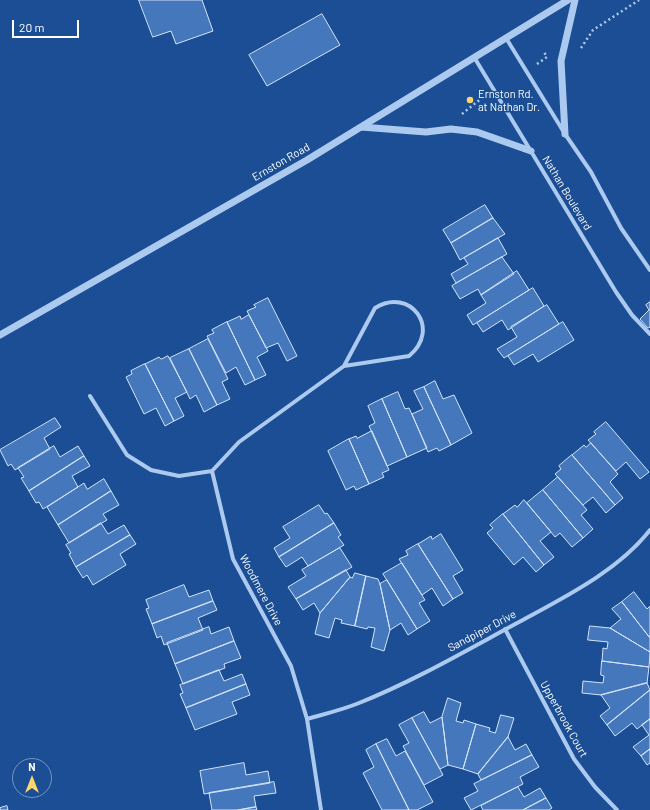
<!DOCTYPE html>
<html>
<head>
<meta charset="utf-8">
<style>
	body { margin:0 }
	#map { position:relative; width:650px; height:810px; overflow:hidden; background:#1b4e94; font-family:Barlow,sans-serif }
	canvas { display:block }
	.north { position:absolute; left:12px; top:758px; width:40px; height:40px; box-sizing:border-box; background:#1b4e94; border:1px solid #7695bf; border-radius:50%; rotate:0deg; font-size:11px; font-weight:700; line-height:16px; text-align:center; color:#fff }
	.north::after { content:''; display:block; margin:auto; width:14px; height:18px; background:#ffd66b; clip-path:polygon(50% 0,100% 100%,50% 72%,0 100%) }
	.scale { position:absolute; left:12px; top:20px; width:67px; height:18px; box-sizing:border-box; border:2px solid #fff; border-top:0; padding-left:5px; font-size:12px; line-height:14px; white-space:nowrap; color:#fff; -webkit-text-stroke:3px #1b4e94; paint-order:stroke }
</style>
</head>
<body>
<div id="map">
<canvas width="650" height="810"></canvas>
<div class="north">N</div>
<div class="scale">20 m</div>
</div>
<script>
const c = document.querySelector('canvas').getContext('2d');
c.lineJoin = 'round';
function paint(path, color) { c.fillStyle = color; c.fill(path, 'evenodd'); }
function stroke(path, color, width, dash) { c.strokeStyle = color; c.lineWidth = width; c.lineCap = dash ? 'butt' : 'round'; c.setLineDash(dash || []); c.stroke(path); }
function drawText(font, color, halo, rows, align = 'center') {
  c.font = font + ' Barlow,sans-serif'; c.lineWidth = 3; c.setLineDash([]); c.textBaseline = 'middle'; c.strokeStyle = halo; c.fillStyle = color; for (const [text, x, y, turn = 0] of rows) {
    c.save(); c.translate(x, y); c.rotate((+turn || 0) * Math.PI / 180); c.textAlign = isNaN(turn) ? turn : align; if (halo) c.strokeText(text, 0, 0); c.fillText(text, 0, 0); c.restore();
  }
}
const building = new Path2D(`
	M139,0H202L213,31L176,44L171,31L153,37Z
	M322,14L340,45L267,86L249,55Z
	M485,205L493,218L451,243L443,230Z
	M493,218L505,234L460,260L451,243Z
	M498,238L507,254L456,283L451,274L468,264L464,258Z
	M502,257L514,274L481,295L478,289L460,299L452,286Z
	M517,271L529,290L473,325L467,315L486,303L481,295Z
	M533,288L544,306L508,330L502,320L483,332L477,323Z
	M268,298L297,356L287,361L278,343L266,348L247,311L256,307L254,305Z
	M650,302V327L648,328L640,319L649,310L646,305Z
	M547,305L559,324L504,358L497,349L517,337L511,327Z
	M249,315L268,351L257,357L266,375L255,380L227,322L240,316L241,319Z
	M227,322L255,380L245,385L236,367L226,373L207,336L214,333L212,330Z
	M563,322L574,340L538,362L533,354L514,365L508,356Z
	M208,339L228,379L222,382L230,399L217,405L189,349Z
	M189,349L217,405L204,412L196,395L190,399L170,358Z
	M168,356L187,392L175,398L184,416L174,421L145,364L159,357L161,359Z
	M145,364L174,421L165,426L156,408L144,414L126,377L132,374L131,371Z
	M435,381L443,399L454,395L472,433L451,445L424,387Z
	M424,387L451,445L439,451L437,448L428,452L412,414L423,409L414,391Z
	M398,392L405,409L409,408L427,448L407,457L382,399Z
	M382,399L407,457L387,466L369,426L375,423L368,406Z
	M55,418L61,427L44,438L50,449L15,470L11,464L8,466L0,450Z
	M606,422L649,472L640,479L626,462L616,471L588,440L596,434L594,432Z
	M372,431L389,470L382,473L384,477L369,484L349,439L356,436L357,438Z
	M349,439L369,484L356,490L354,486L346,490L328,451Z
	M591,443L618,474L610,482L623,498L615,505L572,455L584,445L586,447Z
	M54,446L60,457L78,446L84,456L29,491L21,478L24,477L18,468Z
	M572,455L615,505L606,513L593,497L583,505L555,474L561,469L559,466Z
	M84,456L90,466L72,476L78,487L43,509L39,502L36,503L29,491Z
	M558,477L587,510L581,515L593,529L583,538L543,490Z
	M104,479L111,491L58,525L47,507L84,483L87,489Z
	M543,490L583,538L572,547L560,533L555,537L527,503Z
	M111,491L119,505L103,514L107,520L69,543L58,525Z
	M524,500L551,532L540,541L554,557L544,565L503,514L515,505L517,507Z
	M319,505L325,514L327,513L334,523L279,557L274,548L290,538L283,527Z
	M503,514L544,565L536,572L523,557L514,565L487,533L493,528L490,525Z
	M101,523L108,534L124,525L130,535L76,567L69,554L71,553L66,545Z
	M334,523L341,535L338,537L344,545L308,566L302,557L286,567L279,557Z
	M441,534L463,570L453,576L463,593L453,599L418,544L431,536L432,539Z
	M130,535L136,544L120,554L126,565L93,585L87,575L83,578L76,567Z
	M418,544L453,599L443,606L432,588L422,595L399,559L408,555L406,551Z
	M340,548L352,567L296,599L288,587L306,576L302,570Z
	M402,563L425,600L419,603L430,621L417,629L383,574Z
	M346,570L350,577L320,613L314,603L303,610L296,599Z
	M355,573L366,576L355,626L341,623L342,620L335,618L329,638L315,634L320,613L350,577L352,578Z
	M366,576L378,579L380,584L390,630L384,651L371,647L375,628L368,627L367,629L355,626Z
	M387,580L417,629L408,635L401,623L390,630L380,584Z
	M184,585L189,597L209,590L213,601L152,624L146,609L149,608L146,600Z
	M634,592L647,609L650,606V638L622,602Z
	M213,601L217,610L198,618L203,630L164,645L161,636L157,638L152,624Z
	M622,602L650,638V652L610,628L621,619L612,609Z
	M590,626L610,628L650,652L649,667L602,661L603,648L607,649L608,642L588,640Z
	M209,627L211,634L229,627L234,641L175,664L167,643Z
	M234,641L241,658L224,664L225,668L183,684L175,664Z
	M602,661L649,667L647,683L601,695L582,693L583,681L603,683L604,676L601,675Z
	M219,670L224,681L242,674L246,684L186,708L180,694L183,693L180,685Z
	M647,683L650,690L607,725L600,716L610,708L601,695Z
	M246,684L250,695L232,702L237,714L195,730L186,708Z
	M650,690V719L637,729L632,723L615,736L607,725Z
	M448,698L461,703L456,721L463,723L464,720L476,724L463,769L448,765L442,717Z
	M424,712L430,723L442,717L448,765L440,769L412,718Z
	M501,715L514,718L508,737L478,774L463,769L476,724L490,728L489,731L495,733Z
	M412,718L443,775L424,785L403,746L409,743L399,725Z
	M650,719V749L641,756L633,747L649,735L642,725Z
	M508,737L515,750L526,744L532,755L481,780L478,774Z
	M387,739L396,756L405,751L433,802L417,810H409L376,744Z
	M376,744L409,810H382L363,773L374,767L366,750Z
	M650,749V763L647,765L641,756Z
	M532,755L539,767L520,777L523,784L471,810L464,798L478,791L474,784Z
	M244,763L246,775L268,771L270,783L204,794L200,771Z
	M274,782L276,793L254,796L256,807L238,810H212L209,793Z
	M518,787L524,797L540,788L546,798L523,810H483L481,806Z
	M546,798L552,808L549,810H523Z
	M7,806L8,810H0V808Z
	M256,807L257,810H238Z`);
paint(building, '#47b');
stroke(building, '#d3e4fb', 1);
stroke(new Path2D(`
	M581,48L593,30L639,0
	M537,64L547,57L544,52
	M462,114L483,97`), '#accaef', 2.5, [2, 3]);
stroke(new Path2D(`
	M506,38L565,134L591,172L621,228L650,270
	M474,57L616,292L632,315L650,334
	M90,396L127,455L151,470L179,476L212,471
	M505,629L574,759L595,787L617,810
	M307,719C324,714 342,710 359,703C414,681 467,650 519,622C563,598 618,571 650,530
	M321,810L307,719L291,666L233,559L212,471L239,442L344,366L375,308C410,286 442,329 409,356L344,366`), '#accaef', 4);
stroke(new Path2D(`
	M361,127L426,132L451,129L477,132L531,151
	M565,134L561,61L575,0
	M0,335L307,160L568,0`), '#accaef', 7);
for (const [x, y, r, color] of [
	[470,100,4,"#ffd66b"]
]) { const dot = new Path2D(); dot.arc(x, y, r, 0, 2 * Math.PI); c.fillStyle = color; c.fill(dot); stroke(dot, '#1b4e94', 1.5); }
drawText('11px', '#fff', '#1b4e94', [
	["Ernston Rd.",478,94],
	["at Nathan Dr.",478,107]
], 'left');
drawText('11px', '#fff', '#1b4e94', [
	["Ernston Road",281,162,-30],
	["Nathan Boulevard",567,193,59],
	["Woodmere Drive",261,590,62],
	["Sandpiper Drive",482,631,-28],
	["Upperbrook Court",564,719,61]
]);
</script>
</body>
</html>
